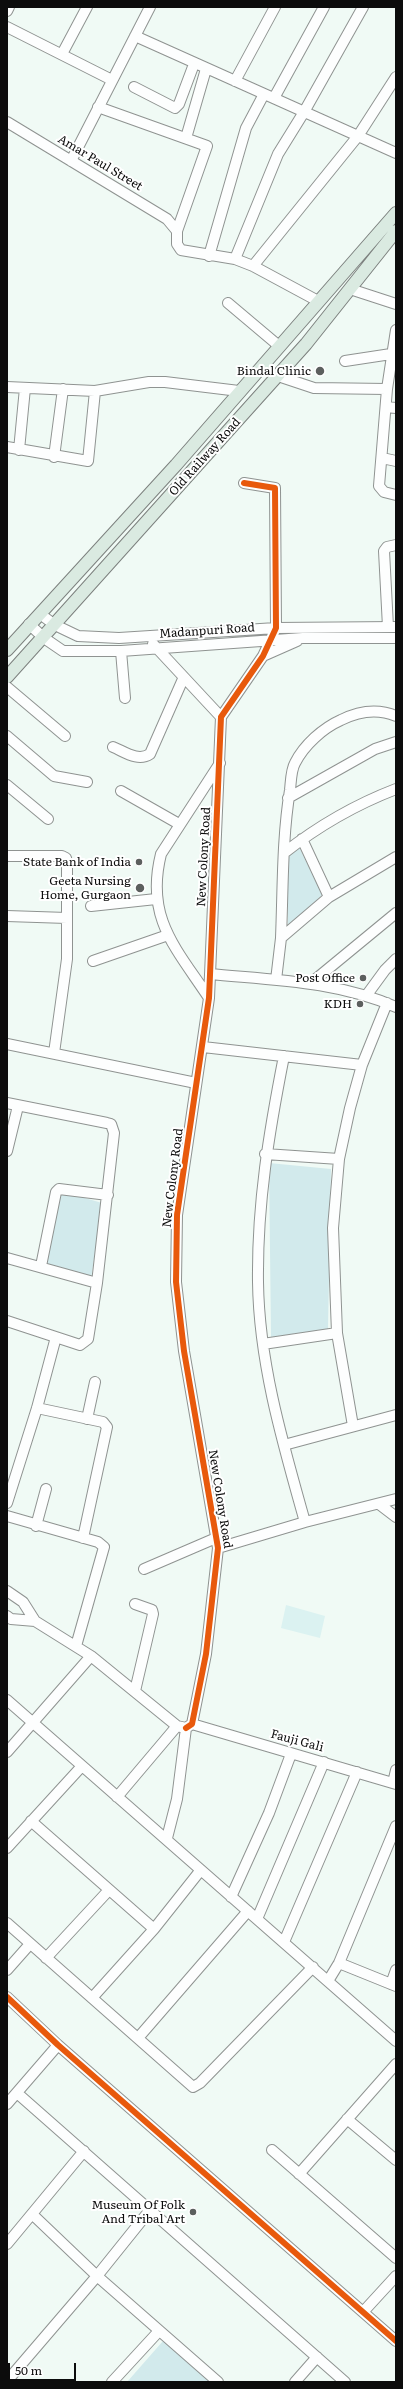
<!DOCTYPE html>
<html>
<head>
<meta charset="utf-8">
<style>
	body { margin:0 }
	#map { position:relative; width:403px; height:2389px; overflow:hidden; background:#f0faf5; font-family:Literata,serif }
	canvas { display:block }
	.frame { position:absolute; inset:0; border:8px solid #0c0c0c; pointer-events:none }
	.scale { position:absolute; left:8px; top:2363px; width:68px; height:18px; box-sizing:border-box; border:2px solid #0c0c0c; border-top:0; padding-left:5px; font-size:12px; line-height:14px; white-space:nowrap; color:#0c0c0c; -webkit-text-stroke:3px #fff; paint-order:stroke }
</style>
</head>
<body>
<div id="map">
<canvas width="403" height="2389"></canvas>
<div class="frame"></div>
<div class="scale">50 m</div>
</div>
<script>
const c = document.querySelector('canvas').getContext('2d');
c.lineJoin = 'round';
function paint(path, color) { c.fillStyle = color; c.fill(path, 'evenodd'); }
function stroke(path, color, width, dash) { c.strokeStyle = color; c.lineWidth = width; c.lineCap = dash ? 'butt' : 'round'; c.setLineDash(dash || []); c.stroke(path); }
function drawText(font, color, halo, rows, align = 'center') {
  c.font = font + ' Literata,serif'; c.lineWidth = 4; c.setLineDash([]); c.textBaseline = 'middle'; c.strokeStyle = halo; c.fillStyle = color; for (const [text, x, y, turn = 0] of rows) {
    c.save(); c.translate(x, y); c.rotate((+turn || 0) * Math.PI / 180); c.textAlign = isNaN(turn) ? turn : align; if (halo) c.strokeText(text, 0, 0); c.fillText(text, 0, 0); c.restore();
  }
}
paint(new Path2D(`
	M299,847L322,895L288,927V854Z
	M269,1163L331,1169L328,1329L271,1337Z
	M61,1191L102,1203L91,1279L46,1265Z
	M163,2341L210,2382H127Z`), '#d2eaec');
paint(new Path2D(`
	M286,1605L325,1616L320,1638L281,1628Z`), '#dbf2f1');
const minor = new Path2D(`
	M7,11L9,7
	M7,27L112,80
	M135,36L396,153
	M62,54L87,7
	M235,81L275,7
	M134,87L175,108L179,104L194,64
	M274,98L324,7
	M98,107L207,146L177,231V244L181,250L235,259L253,266L318,301
	M7,122L167,219L177,231
	M186,138L206,69
	M71,161L150,7
	M209,256L246,128L264,94
	M235,259L278,154L304,112L363,7
	M253,266L358,136L396,77
	M350,289L396,304
	M228,303L279,346
	M396,330L387,389L379,486L384,492L396,495
	M345,361L391,354
	M278,376L314,388L387,389
	M7,387L95,391L149,382H165L239,391
	M386,407L396,408
	M7,447L88,461L95,391
	M19,450L25,388
	M54,457L63,389
	M382,458L396,461
	M40,614L55,625L78,636L119,638L276,628L396,627
	M29,624L44,638L63,651H121L303,638H396
	M388,627L384,551L387,547L396,545
	M153,644L221,717
	M121,651L125,698
	M263,656L297,641
	M7,687L65,736
	M7,736L54,776L87,782
	M113,747C125,752 138,762 150,754L183,679
	M7,785L48,819
	M121,791L179,824
	M288,798L375,749L396,742
	M302,839L329,897
	M284,853C317,827 357,804 396,789
	M7,856H62L66,858L67,863V959L54,1053
	M91,906L156,899
	M7,916L67,918
	M281,938C283,889 282,838 290,790C291,781 291,770 295,763C304,745 323,728 341,720C359,711 377,708 396,716
	M93,961L168,935
	M210,974C273,980 337,981 396,1007
	M276,980L281,938L329,897L396,857
	M311,983L396,913
	M366,996L385,970L396,959
	M209,998C176,948 145,918 161,854L220,763
	M7,1044L196,1083
	M203,1047L362,1065
	M284,1056C269,1132 257,1204 258,1282C259,1363 283,1444 305,1522
	M7,1103L107,1123L111,1124L114,1133L97,1283L88,1339L80,1345L7,1321
	M7,1151L18,1106
	M265,1154L339,1159
	M7,1258L97,1283
	M41,1266L56,1192L59,1189L108,1195
	M263,1344L337,1333
	M37,1408L103,1422L107,1427L83,1538
	M87,1419L95,1382
	M353,1426L337,1333L333,1228L339,1159L350,1108L362,1065L387,1003
	M284,1445L396,1415
	M7,1503L37,1408L56,1337
	M379,1504L396,1517
	M7,1516L98,1542L104,1547L76,1646
	M36,1526L46,1489
	M218,1548L305,1522L396,1499
	M144,1569L216,1538
	M7,1591L23,1602L35,1621L91,1656L177,1726L186,1728
	M135,1604L152,1610L153,1614L135,1691
	M7,1616L11,1619L35,1621
	M7,1700L396,2041
	M192,1724L396,1784
	M186,1728L192,1724L206,1654L218,1548L184,1351L176,1282L177,1215L209,998L221,717L263,656L276,628L275,488L244,483
	M7,1752L91,1656
	M393,1783L396,1770
	M117,1797L177,1726
	M31,1821L154,1929
	M167,1838L177,1799L186,1728
	M7,1848L82,1766
	M231,1897L269,1813L291,1754
	M257,1919L324,1762
	M7,1923L193,2087L200,2083L313,1967
	M284,1942L357,1772
	M46,1958L109,1890
	M339,1963L396,1986
	M7,1970L30,1944
	M328,1981L339,1963L396,1826
	M391,1984L396,1970
	M7,1997L58,2045L396,2341
	M92,1998L154,1929L200,1871
	M138,2038L248,1911
	M17,2093L345,2382
	M7,2104L58,2045
	M347,2119L396,2160
	M272,2150L396,2258
	M299,2174L396,2064
	M32,2214L97,2276L218,2382
	M7,2244L84,2151
	M363,2312L396,2276
	M7,2381L97,2276L150,2210
	M112,2382L159,2331
	M295,2382L317,2357`);
const major = new Path2D(`
	M7,650L176,465L396,213
	M7,677L306,344L396,231`);
stroke(minor, '#8f9391', 12);
stroke(major, '#7c807e', 14);
stroke(minor, '#fdfefe', 10);
stroke(major, '#daeae1', 12);
stroke(new Path2D(`
	M186,1728L192,1724L206,1654L218,1548L184,1351L176,1282L177,1215L209,998L221,717L263,656L276,628L275,488L244,483
	M7,1997L58,2045L396,2341`), '#e8590c', 6);
for (const [x, y, r, color] of [
	[320,371,5,"#5c5f5e"],
	[139,862,4,"#5c5f5e"],
	[140,888,5,"#5c5f5e"],
	[363,978,4,"#5c5f5e"],
	[360,1004,4,"#5c5f5e"],
	[193,2212,4,"#5c5f5e"]
]) { const dot = new Path2D(); dot.arc(x, y, r, 0, 2 * Math.PI); c.fillStyle = color; c.fill(dot); stroke(dot, '#fff', 1.5); }
drawText('12px', '#0c0c0c', '#fff', [
	["Amar Paul Street",100,163,31],
	["Old Railway Road",205,457,-48],
	["Madanpuri Road",207,631,-4],
	["New Colony Road",204,857,-87],
	["New Colony Road",173,1178,-83],
	["New Colony Road",220,1499,81],
	["Fauji Gali",297,1741,15]
]);
drawText('12px', '#0c0c0c', '#fff', [
	["Bindal Clinic",311,371],
	["State Bank of India",131,862],
	["Geeta Nursing",131,881],
	["Home, Gurgaon",131,895],
	["Post Office",355,978],
	["KDH",352,1004],
	["Museum Of Folk",185,2205],
	["And Tribal Art",185,2219]
], 'right');
</script>
</body>
</html>
